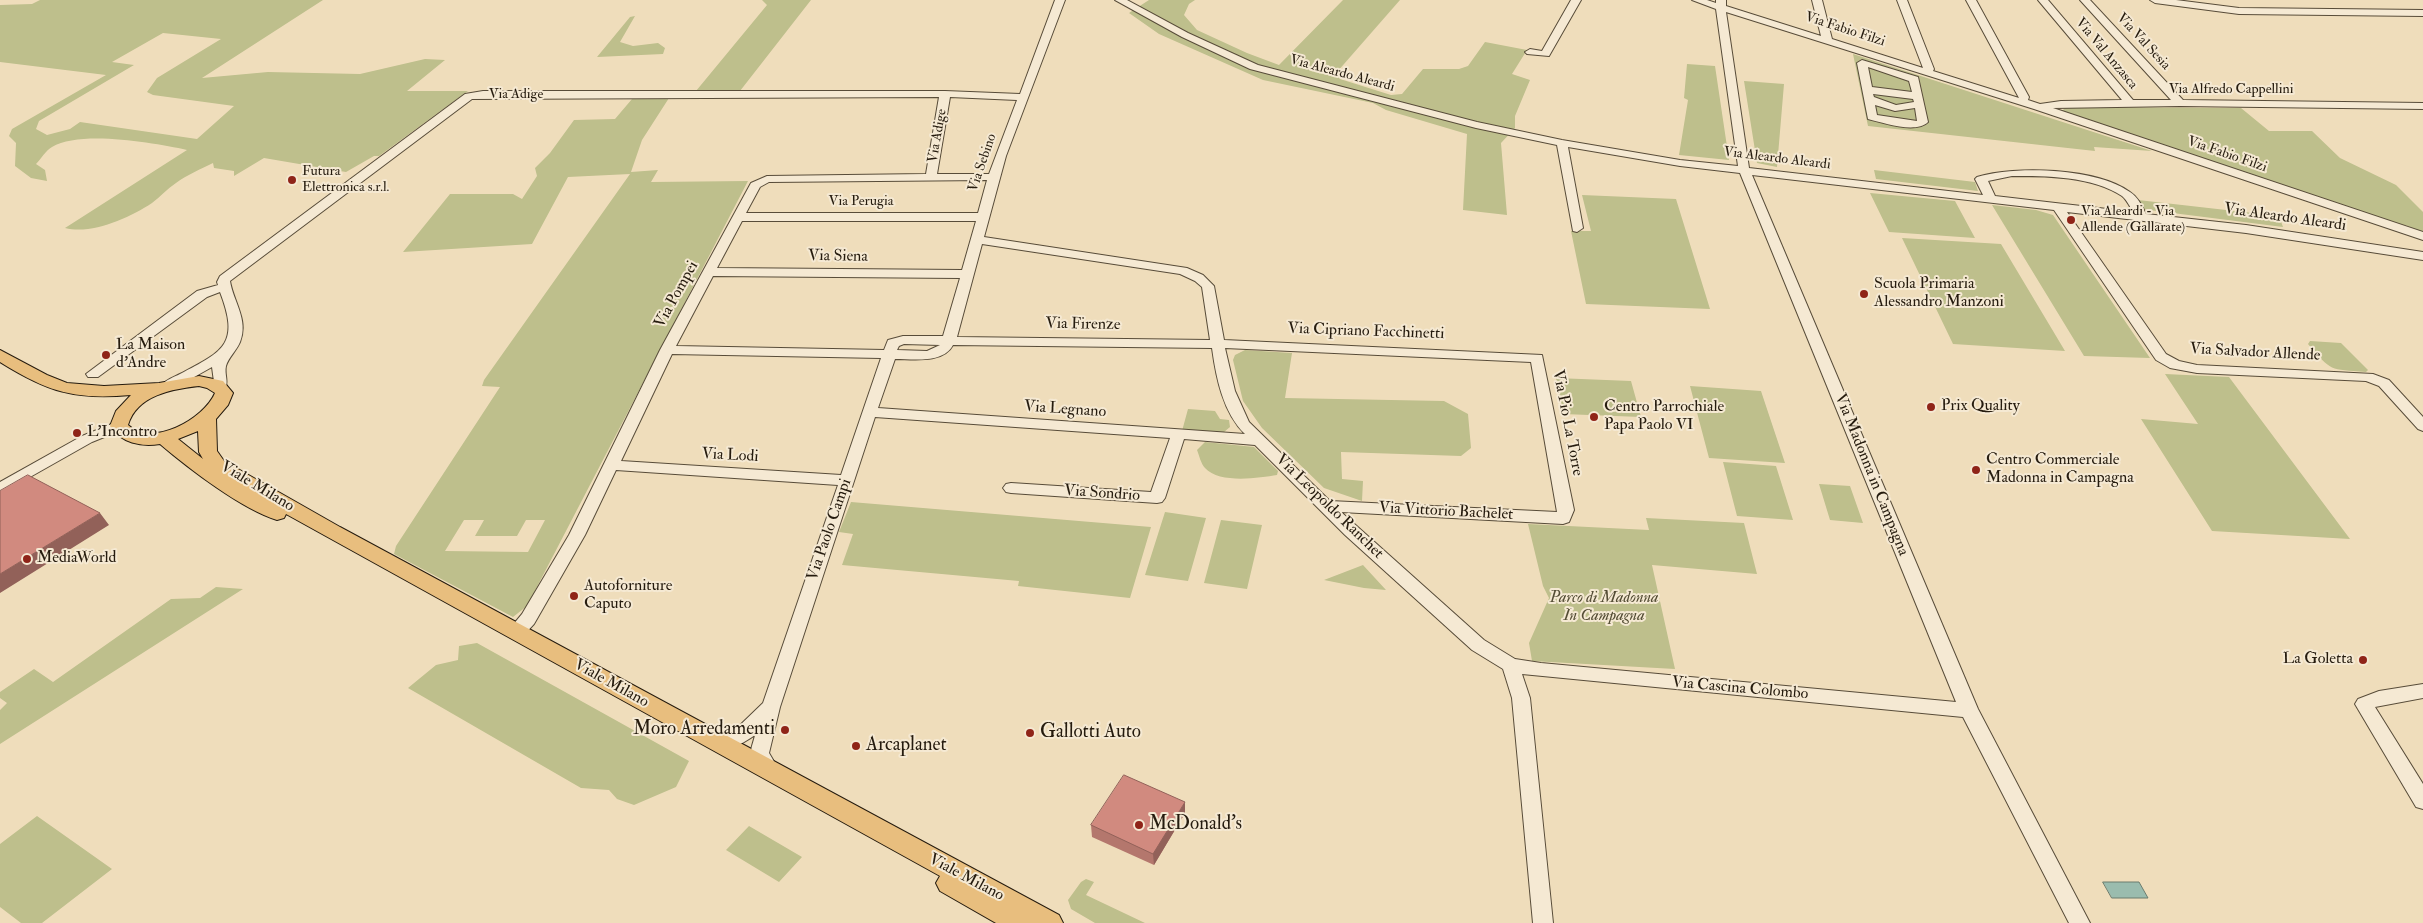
<!DOCTYPE html>
<html>
<head>
<meta charset="utf-8">
<style>
	body { margin:0 }
	canvas { display:block; background:#efddbb }
</style>
</head>
<body>
<canvas width="2423" height="923"></canvas>
<script>
const c = document.querySelector('canvas').getContext('2d');
c.lineJoin = 'round';
function paint(path, color) { c.fillStyle = color; c.fill(path, 'evenodd'); }
function stroke(path, color, width, dash) { c.strokeStyle = color; c.lineWidth = width; c.lineCap = dash ? 'butt' : 'round'; c.setLineDash(dash || []); c.stroke(path); }
function drawText(font, color, halo, rows, align = 'center') {
  c.font = font + ' "IM FELL Double Pica",serif'; c.lineWidth = 4; c.setLineDash([]); c.textBaseline = 'middle'; c.strokeStyle = halo; c.fillStyle = color; for (const [text, x, y, turn = 0] of rows) {
    c.save(); c.translate(x, y); c.rotate((+turn || 0) * Math.PI / 180); c.textAlign = isNaN(turn) ? turn : align; if (halo) c.strokeText(text, 0, 0); c.fillText(text, 0, 0); c.restore();
  }
}
paint(new Path2D(`
	M40,0H323L202,78L268,72L360,74L425,59L445,60L407,91H468L379,156H374L346,172L264,158L234,176V171L214,168L213,163C201,169 187,175 176,183C167,189 160,197 152,203C129,218 92,235 65,228L187,150C154,143 81,130 52,147C46,150 41,159 36,164L45,170L47,181L31,178L15,166L16,143L9,136L12,129L106,75L0,62V5L32,4ZM163,33L221,39L157,78L147,92L153,95L234,106L197,139L80,122L70,129L47,135L36,129L39,121L134,65L112,62Z
	M762,0H811L740,91H696L767,5Z
	M1149,0H1195L1189,4L1184,15L1197,30L1247,53L1279,65L1343,0H1400L1337,72L1340,79L1391,95L1402,94L1423,69H1459L1468,66L1485,42L1527,50L1512,74L1530,80L1515,116V128L1501,143L1507,215L1463,210L1467,134L1386,110L1373,103L1263,80L1159,34L1129,13Z
	M635,16L620,42L633,46L658,43L665,48L663,54L597,57L630,17Z
	M1853,54L2152,151L2094,147L2095,151L1868,126Z
	M1687,64L1715,66L1729,160L1679,155L1688,100L1684,98Z
	M1744,81L1784,84L1777,167L1757,163Z
	M669,98L642,140L631,172L658,170L651,182L748,181L527,606L513,617L394,554L396,546L500,387L482,386L484,380L630,174L568,177L532,244L403,252L450,194H513L522,199L537,176L535,168L550,153L574,120L615,119L632,99ZM464,520H484L475,536H517L526,520H545L528,552L445,551Z
	M2066,107L2241,108L2269,131H2312L2340,158L2396,185L2423,212V234L2408,226L2395,223L2062,111Z
	M1874,170L1975,182L1978,191L1876,179Z
	M1870,193L1955,201L1975,238L1889,232Z
	M1582,195L1676,199L1710,309L1586,304L1571,231H1591Z
	M2138,200L2279,216L2283,227L2141,209Z
	M1992,205L2036,210L2053,215L2150,358L2084,356Z
	M1902,238L2001,244L2065,351L1953,344Z
	M2310,341L2341,343L2368,370L2366,372C2329,369 2332,372 2308,344Z
	M1245,350L1292,353L1285,398L1444,401L1468,414L1471,448L1461,456L1341,452L1342,479L1363,481L1362,501L1324,488L1262,428L1243,401L1233,360L1235,355Z
	M2165,374L2229,377L2350,539L2212,531L2141,419L2198,424Z
	M1556,378L1631,381L1641,417L1563,414Z
	M1690,386L1761,391L1785,463L1709,458Z
	M1188,409L1215,411L1220,419L1229,420L1230,427L1224,432L1182,431Z
	M1205,442L1254,447L1278,471L1277,475C1259,478 1219,484 1205,468C1201,464 1199,455 1197,450Z
	M1723,462L1776,466L1793,520L1737,516Z
	M1819,484L1850,486L1863,523L1830,520Z
	M851,502L1151,527L1130,598L1018,586L1019,581L842,565L853,534L839,532Z
	M1165,512L1206,518L1188,581L1145,575Z
	M1646,518L1744,523L1757,574L1652,565L1675,669L1532,661L1529,643L1549,598L1543,586L1528,524L1649,530Z
	M1221,520L1262,525L1247,589L1204,583Z
	M1363,565L1386,590L1364,588L1324,580Z
	M216,587L243,589L0,744V710L7,703L0,698V692L34,669L53,682L171,599L200,598Z
	M477,643L689,761L676,787L634,805L617,799L609,790L581,788L408,688L436,665L458,660L459,646Z
	M37,816L112,869L42,923H21L0,907V844Z
	M749,826L802,857L779,882L726,850Z
	M1086,879L1094,882L1086,895L1145,923H1095L1071,909L1068,900L1081,882Z`), '#bebf8c');
const water = new Path2D(`
	M2103,882H2139L2148,898H2112Z`);
paint(water, '#9abcae');
stroke(water, '#6b7c6e', 1);
const minor = new Path2D(`
	M1055,0H1065L1006,156L984,237L1187,268L1203,275L1214,286L1224,340L1542,355L1574,510L1569,522L1563,524L1341,512L1484,640L1515,659L1541,663L1956,702L1740,173L1680,166L1568,147L1583,228L1577,232L1573,231L1557,145L1476,128L1250,69L1182,37L1115,0H1127L1188,33L1258,65L1477,122L1562,140L1680,160L1738,166L1716,9L1692,0H1707L1716,3V0H1726V6L1821,36L1812,0H1822L1832,39L1923,68L1897,0H1907L1934,69L1933,71L2019,98L1966,0H1976L2029,97L2028,100L2040,104L2061,101L2122,100L2038,0H2048L2133,100H2171L2080,0H2090L2183,100L2423,103V109L2180,106L2053,108L2423,232V240L2034,109L1726,12L1749,168L1983,195L1975,179L1977,177C2015,165 2097,168 2130,192C2138,197 2142,206 2146,214L2246,225L2423,252V260L2246,233L2067,212L2166,354L2179,361L2197,365L2373,374L2389,380L2423,417V431L2418,429L2379,386L2366,381L2197,373L2170,368L2156,360L2054,210L1752,175L1978,709L2090,923H2069L1963,717L1522,674L1530,698L1553,923H1533L1512,698L1503,669L1472,650L1345,535L1255,445L1184,439L1165,498L1162,502L1157,503L1011,493L1006,492L1003,488L1006,484L1011,483L1151,492L1170,438L875,417L780,707L769,753L779,770L777,776C764,780 753,768 751,755C750,749 754,741 755,735C743,744 726,752 711,747L709,742L711,737L735,730L763,703L838,485L616,470L585,535L534,624L522,637L516,639L510,637L507,632L522,614L569,535L660,350L751,183L767,176L926,174L939,97L472,99L230,281C233,301 249,320 240,342C237,350 228,358 226,366C224,374 229,382 225,389H215L212,367L173,389H163L161,386C165,380 174,377 180,374C224,351 240,344 220,292L207,297L98,377H88L86,374L197,291L218,285L217,282L220,276L465,94L483,91H945L1020,94ZM950,97L1017,100L989,174H937ZM2012,176C2046,176 2092,176 2122,196C2127,200 2130,207 2133,212L1995,196L1988,181ZM987,180L978,213H746L760,187L769,182ZM742,221H976L962,270L717,268ZM982,244L1180,274L1195,281L1202,287L1210,340L957,337ZM713,276L960,278L943,336H903L888,340L884,350L676,346ZM904,344L940,345L927,351L897,350L899,346ZM953,345L1212,348C1216,377 1223,413 1245,434L878,408L895,359C913,359 943,364 953,345ZM1225,348L1531,362L1557,512L1330,501L1249,422L1235,391ZM672,354L881,358L841,475L621,461Z
	M1571,0H1581L1549,56L1527,54L1525,52L1530,49L1542,51Z
	M2150,0H2176L2239,8L2423,10V16L2239,14L2155,3Z
	M1862,60L1918,77L1928,122C1916,134 1884,123 1868,119L1857,63ZM1868,67L1909,81L1912,92L1872,87ZM1873,94L1913,99L1914,102L1896,105L1874,97ZM1875,105L1895,111L1915,108L1917,121L1877,115Z
	M119,421L126,426L124,429L92,442L0,494V482L82,436Z
	M2423,684V698L2375,707L2423,784V809L2416,807L2355,704L2358,699L2379,691Z`);
const major = new Path2D(`
	M0,350L47,375L67,383L104,386L159,383L199,376L223,381L233,393L228,405L216,419L217,451L224,461L340,527L1059,915L1063,923H996L940,891L936,883L940,876L286,514L284,518L277,520C243,510 188,468 160,444C141,447 121,443 110,426L116,411L131,395C74,400 48,392 0,362ZM199,386L207,388L215,393C204,419 152,448 128,425C137,395 172,389 199,386ZM198,431L199,452L203,459L178,439Z`);
stroke(minor, '#584c39', 2);
stroke(major, '#251b0e', 2);
paint(minor, '#f5e9d3');
paint(major, '#e8be7e');
paint(new Path2D(`
	M1185,813L1154,865L1092,837L1091,825Z`), '#b4776d');
paint(new Path2D(`
	M100,513L109,525L0,593V574Z
	M1185,802V813L1154,865L1153,854Z`), '#926159');
const building = new Path2D(`
	M28,475L100,513L0,574V491Z
	M1124,775L1185,802L1153,854L1091,825Z`);
paint(building, '#d18a7f');
stroke(building, '#926159', 1);
for (const [x, y, r, color] of [
	[292,180,5,"#8f2418"],
	[2071,220,5,"#8f2418"],
	[1864,294,5,"#8f2418"],
	[106,355,5,"#8f2418"],
	[1931,407,5,"#8f2418"],
	[1594,417,5,"#8f2418"],
	[77,433,5,"#8f2418"],
	[1976,470,5,"#8f2418"],
	[27,559,5,"#8f2418"],
	[574,596,5,"#8f2418"],
	[2363,660,5,"#8f2418"],
	[785,730,5,"#8f2418"],
	[1030,733,5,"#8f2418"],
	[856,746,5,"#8f2418"],
	[1139,825,5,"#8f2418"]
]) { const dot = new Path2D(); dot.arc(x, y, r, 0, 2 * Math.PI); c.fillStyle = color; c.fill(dot); stroke(dot, '#f5e9d3', 2); }
drawText('14px', '#251b0e', '#f5e9d3', [
	["Via Fabio Filzi",1845,30,18],
	["Via Val Sesia",2143,42,47],
	["Via Val Anzasca",2106,54,50],
	["Via Aleardo Aleardi",1342,74,15],
	["Via Alfredo Cappellini",2231,90],
	["Via Adige",516,95],
	["Via Adige",938,136,-80],
	["Via Fabio Filzi",2227,155,19],
	["Via Aleardo Aleardi",1777,159,7],
	["Via Sebino",983,163,-71],
	["Via Perugia",861,202]
]);
drawText('14px', '#251b0e', '#f5e9d3', [
	["Futura",302,172],
	["Elettronica s.r.l.",302,188],
	["Via Aleardi - Via",2081,212],
	["Allende (Gallarate)",2081,228]
], 'left');
drawText('16px', '#251b0e', '#f5e9d3', [
	["Via Aleardo Aleardi",2285,218,8],
	["Via Siena",838,257,1],
	["Via Pompei",677,295,-61],
	["Via Firenze",1083,325,1],
	["Via Cipriano Facchinetti",1366,332,2],
	["Via Salvador Allende",2255,353,3],
	["Via Legnano",1065,410,4],
	["Via Pio La Torre",1567,423,79],
	["Via Lodi",730,456,3],
	["Via Madonna in Campagna",1871,475,68],
	["Viale Milano",257,487,31],
	["Via Sondrio",1102,494,4],
	["Via Leopoldo Ranchet",1329,507,44],
	["Via Vittorio Bachelet",1446,512,3],
	["Via Paolo Campi",830,530,-71],
	["Viale Milano",611,684,29],
	["Via Cascina Colombo",1740,689,5],
	["Viale Milano",966,878,28]
]);
drawText('16px', '#251b0e', '#f5e9d3', [
	["Scuola Primaria",1874,285],
	["Alessandro Manzoni",1874,303],
	["La Maison",116,346],
	["d'Andre",116,364],
	["Prix Quality",1941,407],
	["Centro Parrochiale",1604,408],
	["Papa Paolo VI",1604,426],
	["L'Incontro",87,433],
	["Centro Commerciale",1986,461],
	["Madonna in Campagna",1986,479],
	["MediaWorld",37,559],
	["Autoforniture",584,587],
	["Caputo",584,605],
	["La Goletta",2353,660,"right"]
], 'left');
drawText('italic 16px', '#534c34', '#f5e9d3', [
	["Parco di Madonna",1604,599],
	["In Campagna",1604,617]
]);
drawText('19px', '#251b0e', '#f5e9d3', [
	["Moro Arredamenti",775,730,"right"],
	["Gallotti Auto",1040,733],
	["Arcaplanet",866,746],
	["McDonald's",1149,825]
], 'left');
</script>
</body>
</html>
